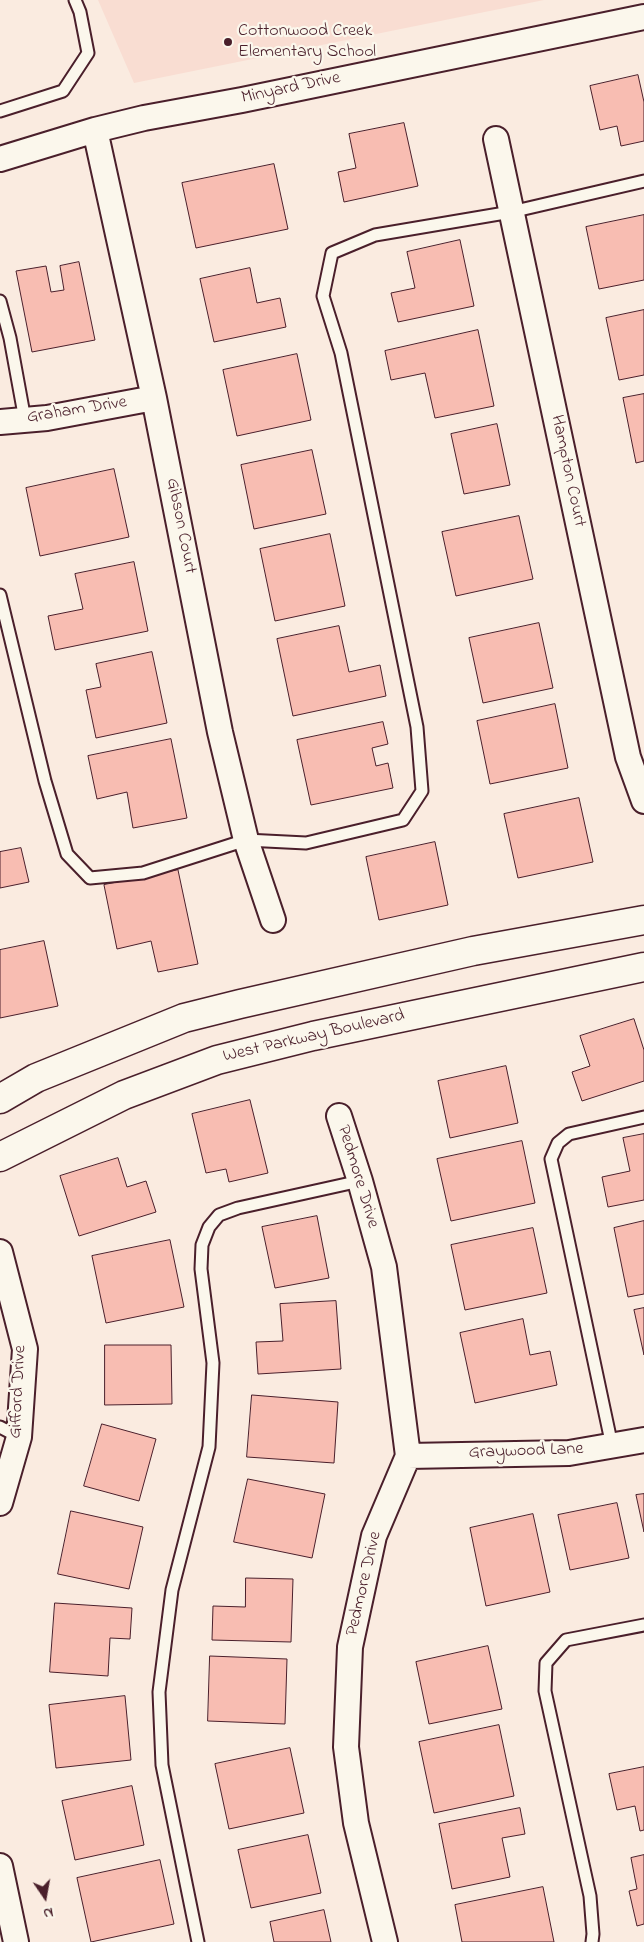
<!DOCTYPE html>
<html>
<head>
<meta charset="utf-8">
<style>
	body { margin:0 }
	#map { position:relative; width:644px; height:1942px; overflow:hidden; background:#faebe0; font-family:"Indie Flower",sans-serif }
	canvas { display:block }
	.north { position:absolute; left:20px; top:1872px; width:50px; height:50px; -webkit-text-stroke:4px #fbf7ec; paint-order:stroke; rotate:168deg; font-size:14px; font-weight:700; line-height:20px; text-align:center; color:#4a1f2b }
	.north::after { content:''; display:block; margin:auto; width:18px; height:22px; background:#4a1f2b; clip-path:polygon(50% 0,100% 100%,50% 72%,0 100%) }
</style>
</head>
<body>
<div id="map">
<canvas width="644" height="1942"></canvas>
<div class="north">N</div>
</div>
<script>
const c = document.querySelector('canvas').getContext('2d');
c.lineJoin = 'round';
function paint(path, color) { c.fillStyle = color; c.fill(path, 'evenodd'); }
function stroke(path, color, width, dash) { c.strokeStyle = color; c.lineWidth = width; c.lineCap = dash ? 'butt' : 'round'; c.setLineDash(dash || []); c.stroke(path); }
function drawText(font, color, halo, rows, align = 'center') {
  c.font = font + ' "Indie Flower",sans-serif'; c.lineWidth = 4.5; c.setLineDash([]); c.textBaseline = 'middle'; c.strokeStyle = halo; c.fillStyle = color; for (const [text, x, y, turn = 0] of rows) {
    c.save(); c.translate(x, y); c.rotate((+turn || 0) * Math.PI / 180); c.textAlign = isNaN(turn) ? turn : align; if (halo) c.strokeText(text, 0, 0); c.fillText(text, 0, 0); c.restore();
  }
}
paint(new Path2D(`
	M98,0H544L134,83Z`), '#f9ddd2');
const building = new Path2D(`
	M638,75L644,102V141L621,146L617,126L600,130L590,86Z
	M404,123L418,186L344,202L338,172L356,168L349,134Z
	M274,164L288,229L196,248L182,183Z
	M644,215V280L599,289L586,227Z
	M460,240L474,306L398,322L391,293L415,288L407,252Z
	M79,262L95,340L32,352L16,271L46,266L51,292L64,290L60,266Z
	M250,268L257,303L280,298L286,327L214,342L200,279Z
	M644,310V375L619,380L606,318Z
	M478,330L494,406L435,418L425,373L391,380L385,351Z
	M297,354L311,420L237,436L223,370Z
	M644,394V461L636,463L623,398Z
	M497,424L510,485L464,494L451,434Z
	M312,450L326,514L254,529L241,465Z
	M114,469L129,537L40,556L26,488Z
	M519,516L533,579L456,596L442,532Z
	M330,534L345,606L275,621L260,549Z
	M134,562L148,631L55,650L48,616L83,609L75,574Z
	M539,623L553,688L483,703L469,638Z
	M339,626L349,672L380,665L386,696L293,716L277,639Z
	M152,652L167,723L96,738L86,690L101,687L96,664Z
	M555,704L568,768L490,784L477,721Z
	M383,722L388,744L372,748L376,766L388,763L393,788L311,805L297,740Z
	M171,739L187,818L133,828L127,792L97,799L88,756Z
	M579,798L593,862L518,878L504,814Z
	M435,842L448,905L379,920L366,857Z
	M21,848L29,882L0,888V852Z
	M178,870L198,964L158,972L151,941L117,949L104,885Z
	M44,941L58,1006L0,1018V950Z
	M634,1019L644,1050V1081L582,1101L572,1072L590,1066L580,1036Z
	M506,1066L518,1123L450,1138L438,1081Z
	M250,1100L268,1173L229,1182L226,1169L206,1173L192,1114Z
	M644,1134V1200L608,1207L602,1177L630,1171L623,1138Z
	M522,1141L535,1203L451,1221L437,1159Z
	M118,1158L127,1187L146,1181L156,1212L79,1236L60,1176Z
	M317,1216L329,1278L275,1288L262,1227Z
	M644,1221V1294L628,1297L614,1228Z
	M533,1228L547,1293L465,1310L451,1245Z
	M170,1240L184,1307L106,1323L92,1256Z
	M336,1301L341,1369L258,1374L256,1342L283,1341L280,1304Z
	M644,1308V1355L634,1310Z
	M523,1319L530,1355L550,1351L557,1385L475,1403L460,1333Z
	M105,1345H171L172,1404L105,1405Z
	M252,1395L338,1402L334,1463L247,1457Z
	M102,1424L156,1439L139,1501L84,1486Z
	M248,1479L325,1494L312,1558L234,1542Z
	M644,1494V1532L636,1495Z
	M617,1503L629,1558L570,1570L558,1515Z
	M71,1511L143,1527L129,1589L58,1574Z
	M533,1514L550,1592L486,1606L470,1528Z
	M246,1578L293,1579L291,1642L212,1640L213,1606L245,1607Z
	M55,1603L132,1608L130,1639L110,1638L108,1676L50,1672Z
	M488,1646L502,1709L429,1724L416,1662Z
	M210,1656L287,1659L285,1724L208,1721Z
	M125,1696L131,1760L56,1768L49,1705Z
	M499,1725L514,1796L434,1813L419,1742Z
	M290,1748L304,1813L229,1829L215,1764Z
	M644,1767V1830L640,1831L635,1806L617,1810L609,1774Z
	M132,1786L144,1845L75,1860L62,1801Z
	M520,1808L525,1834L502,1838L510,1877L452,1889L439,1824Z
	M308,1835L321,1893L251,1908L238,1850Z
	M644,1855V1924L637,1926L629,1891L637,1889L631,1858Z
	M160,1860L174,1924L91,1942L77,1878Z
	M543,1887L554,1942H462L455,1905Z
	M324,1910L331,1942H274L270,1922Z`);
paint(building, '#f8bdb2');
stroke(building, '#4a1f2b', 1);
const lane = new Path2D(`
	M0,111L63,91L88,53L80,12L75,0
	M0,301L10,338L25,420
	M0,595L45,781L67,854L90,878L143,873L246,840L306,843L403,820L422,791L417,727L341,353L323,296L332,253L375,235L511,212L644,181
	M0,1427L19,1437
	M612,1446L551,1159L558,1143L569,1134L644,1117
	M198,1942L162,1765L159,1692L172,1590L209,1447L213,1363L201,1269L202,1245L209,1227L219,1215L238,1208L360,1181
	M592,1942L593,1934L590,1896L545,1691L546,1663L566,1640L644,1625`);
const street = new Path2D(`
	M95,130L154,398L220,732L246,840L273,920
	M496,139L628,757L644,801
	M0,159L95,130L144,118L242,100L644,17
	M0,422L47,418L154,398
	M339,1116L360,1181L384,1267L408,1456L374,1536L350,1647L346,1747L356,1823L385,1942
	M0,1252L25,1349L19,1437L0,1503
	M408,1456L569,1453L644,1440
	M0,1866L16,1942`);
const secondary = new Path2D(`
	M0,1099L36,1078L184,1018L240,1004L473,951L644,920
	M0,1157L124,1095L217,1060L313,1036L644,967`);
stroke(lane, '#4a1f2b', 15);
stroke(street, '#4a1f2b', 28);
stroke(secondary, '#4a1f2b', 31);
stroke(lane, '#fbf7ec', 11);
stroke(street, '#fbf7ec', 24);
stroke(secondary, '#fbf7ec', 28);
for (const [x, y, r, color] of [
	[228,42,5,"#4a1f2b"]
]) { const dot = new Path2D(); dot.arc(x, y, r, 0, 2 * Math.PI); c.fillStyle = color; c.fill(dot); stroke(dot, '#fbf7ec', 2); }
drawText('18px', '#4a1f2b', '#fbf7ec', [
	["Cottonwood Creek",238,32],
	["Elementary School",238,53]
], 'left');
drawText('18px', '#4a1f2b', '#fbf7ec', [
	["Minyard Drive",291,89,-12],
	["Graham Drive",77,411,-9],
	["Hampton Court",567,471,78],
	["Gibson Court",180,526,79],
	["West Parkway Boulevard",314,1037,-13],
	["Pedmore Drive",357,1177,73],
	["Gifford Drive",19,1392,-87],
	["Graywood Lane",526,1452,-2],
	["Pedmore Drive",365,1584,-77]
]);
</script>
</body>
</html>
